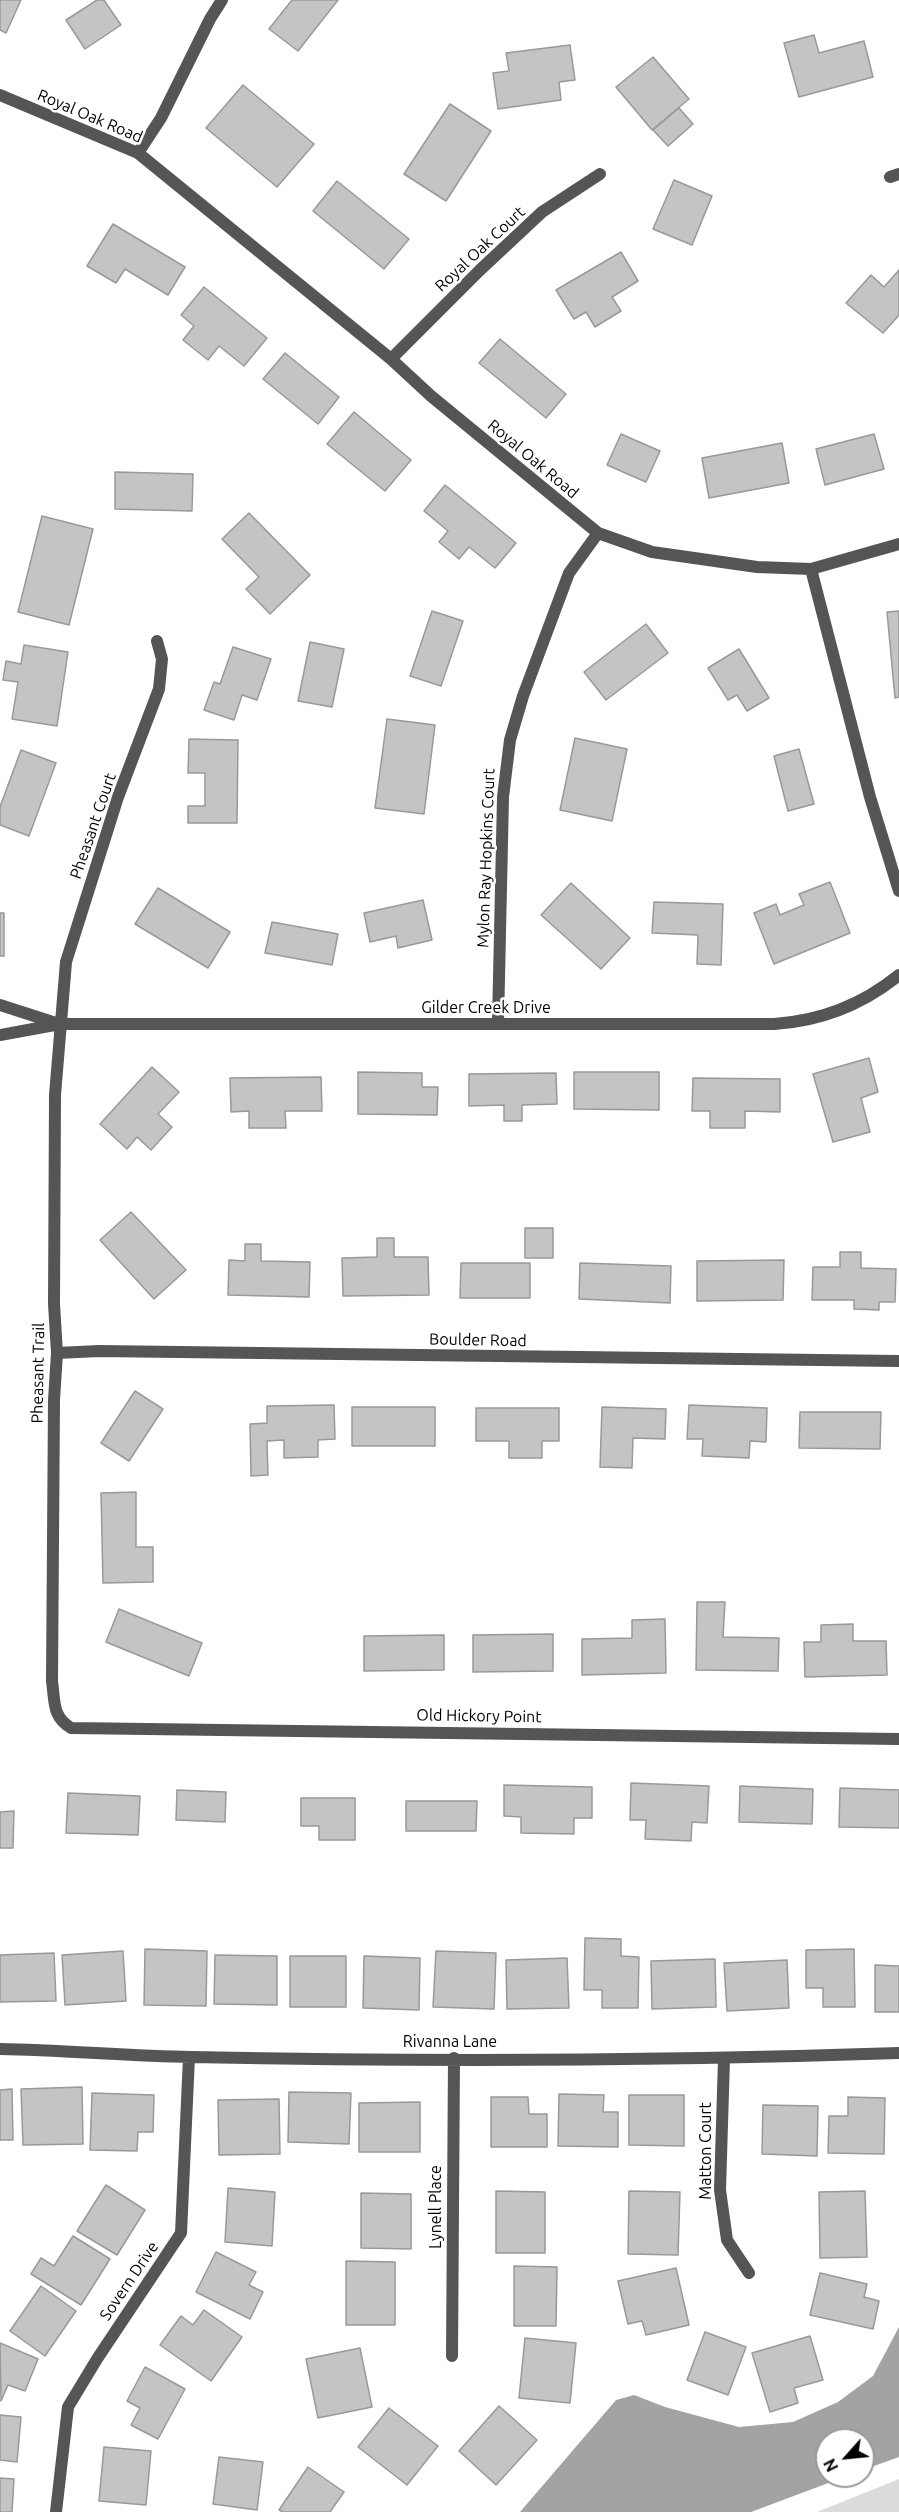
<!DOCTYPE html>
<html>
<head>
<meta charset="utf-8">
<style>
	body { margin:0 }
	#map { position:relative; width:899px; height:2512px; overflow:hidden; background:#fff; font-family:Ubuntu,sans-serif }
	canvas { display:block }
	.north { position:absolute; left:815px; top:2428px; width:60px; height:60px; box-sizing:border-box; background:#fff; border:2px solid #999; border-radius:50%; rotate:243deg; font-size:16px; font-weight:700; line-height:24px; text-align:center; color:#000 }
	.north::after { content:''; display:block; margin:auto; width:21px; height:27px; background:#000; clip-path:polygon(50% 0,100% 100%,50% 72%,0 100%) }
</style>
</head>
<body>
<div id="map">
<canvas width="899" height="2512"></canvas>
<div class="north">N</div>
</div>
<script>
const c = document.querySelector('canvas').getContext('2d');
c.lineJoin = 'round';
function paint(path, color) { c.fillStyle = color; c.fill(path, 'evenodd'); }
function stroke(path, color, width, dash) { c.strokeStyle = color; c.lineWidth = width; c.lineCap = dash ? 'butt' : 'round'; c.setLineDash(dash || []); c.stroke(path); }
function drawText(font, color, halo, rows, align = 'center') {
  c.font = font + ' Ubuntu,sans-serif'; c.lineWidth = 5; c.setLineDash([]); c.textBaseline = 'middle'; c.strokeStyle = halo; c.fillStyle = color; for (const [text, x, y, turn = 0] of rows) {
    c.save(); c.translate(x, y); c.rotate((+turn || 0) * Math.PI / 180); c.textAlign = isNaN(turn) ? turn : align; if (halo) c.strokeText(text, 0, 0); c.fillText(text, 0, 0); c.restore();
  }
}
paint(new Path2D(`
	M899,2479V2512H817Z`), '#dcdcdc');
paint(new Path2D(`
	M899,2327V2457L863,2470V2440H827V2476H847L751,2512H520L616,2400L634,2395L665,2407L739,2427L793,2422L838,2402L873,2376Z`), '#a3a3a3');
const building = new Path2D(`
	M0,0H21L6,33L0,30Z
	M97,0H104L121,25L85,49L66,20Z
	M292,0H338L298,51L269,29Z
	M814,35L819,53L864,41L873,77L799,97L784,43Z
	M570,45L575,80L559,82L561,100L498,109L493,73L509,71L506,53Z
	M653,57L689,99L652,130L616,87Z
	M243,85L314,144L277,187L206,128Z
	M450,104L491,131L446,201L404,174Z
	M679,108L693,124L668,146L653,130Z
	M674,180L712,196L692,245L653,229Z
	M337,181L409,239L384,269L313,211Z
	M113,224L185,267L168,295L125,269L116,283L87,266Z
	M621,252L638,281L612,297L621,311L595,327L586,312L574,319L556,290Z
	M899,270V315L883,333L846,303L871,275L884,287Z
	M204,287L267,338L244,366L219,346L208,360L183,340L194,326L181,315Z
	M500,339L566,394L546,418L479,363Z
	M285,353L339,397L318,424L263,379Z
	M354,412L411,460L385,491L327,444Z
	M621,434L660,451L646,482L607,465Z
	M874,434L884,469L825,485L816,449Z
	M782,443L789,483L709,498L702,458Z
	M115,472L193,474L192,511L115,509Z
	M445,485L516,543L495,568L469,547L459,559L439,542L448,531L424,511Z
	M249,513L310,575L270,614L246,589L259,577L222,539Z
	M42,516L93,529L69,625L18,612Z
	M432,611L463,621L441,686L410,676Z
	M899,611V697L895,698L887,612Z
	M646,624L668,653L606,700L584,672Z
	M310,642L344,649L332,707L298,701Z
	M24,645L68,652L57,726L12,719L18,682L3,680L6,661L21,664Z
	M233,647L271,659L257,700L242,695L234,720L204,710L214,682L220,684Z
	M739,649L769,698L747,711L737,695L728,700L708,668Z
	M387,719L435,725L424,814L375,808Z
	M575,738L627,749L612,821L560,810Z
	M189,739L238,740L237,823H188V806H205V773H188Z
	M799,749L814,804L788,811L774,756Z
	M21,750L56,763L29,836L0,825V807Z
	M830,882L850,933L774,964L754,913L776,904L780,915L804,905L799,894Z
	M571,883L630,938L601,969L541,915Z
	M158,888L230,932L208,968L135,924Z
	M423,900L432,940L398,948L396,936L370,942L364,913Z
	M654,902L723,904L721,965L697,964L698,935L652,933Z
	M0,913H4V956H0Z
	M272,922L338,934L332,965L265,953Z
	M869,1058L878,1092L861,1098L870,1132L833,1142L813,1074Z
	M152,1067L179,1092L158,1114L172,1127L151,1150L137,1137L127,1149L100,1124Z
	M358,1072L422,1073V1087H438L437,1115L358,1114Z
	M574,1072H659V1110L574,1109Z
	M556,1073L557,1104L522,1105V1121H504V1105L469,1106V1074Z
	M321,1077L322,1111H285L286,1128H249V1111L231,1112L230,1078Z
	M693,1078L780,1079V1112L745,1111V1128H710V1111H692Z
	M131,1212L186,1270L154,1299L100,1240Z
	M525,1228H553V1258H525Z
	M377,1238H394V1257H428L429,1295L343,1296L342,1258L377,1257Z
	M245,1244H261V1261L310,1262L309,1297L228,1295L229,1260L245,1261Z
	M840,1252H861V1268L896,1269L895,1302H879V1310L854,1309V1300H812L813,1267H840Z
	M784,1260L783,1300L697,1301V1261Z
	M461,1263H530V1298H460Z
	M580,1263L671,1266L670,1303L579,1299Z
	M135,1391L163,1409L129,1461L101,1443Z
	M334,1405L335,1439L318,1440V1457L284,1458V1440L267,1441L268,1475L251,1476L250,1424L267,1423V1406Z
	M689,1405L767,1408L766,1442L750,1441L749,1458L702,1456L703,1439H687Z
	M352,1407H435V1446H352Z
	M602,1407L666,1409L665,1439L633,1438L632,1468L600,1467Z
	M476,1408H559V1441H542V1458H509V1441H476Z
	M800,1412H881L880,1449L799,1448Z
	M136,1492V1547H153V1582L103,1583L101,1493Z
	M697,1602H725L723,1637L779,1638L778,1671L696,1670Z
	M119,1609L202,1643L189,1676L106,1642Z
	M665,1619L666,1673L582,1675V1639L632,1638V1620Z
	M853,1624V1641H886L887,1675L805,1677L804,1642H821V1625Z
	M553,1634V1671L473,1672V1635Z
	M444,1635V1670L364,1671V1636Z
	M631,1783L709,1786L707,1823L692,1822L691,1841L645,1839L646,1820H630Z
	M504,1785L592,1787V1818H574V1834L521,1833V1817L504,1816Z
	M740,1786L813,1789L812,1824L739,1822Z
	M840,1788L899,1790V1828L839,1827Z
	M177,1790L226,1792L225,1822L176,1820Z
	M68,1793L140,1796L138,1835L66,1833Z
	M301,1798H355V1840H319V1826H301Z
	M406,1801H477L476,1831H406Z
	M14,1811L13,1848H0V1812Z
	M585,1938L621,1939V1956L639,1957L638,2008H602V1990H584Z
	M145,1949L207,1951L206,2006L144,2005Z
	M854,1949L855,2007H823V1988H806V1950Z
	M123,1951L126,2001L65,2005L62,1955Z
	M436,1951L496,1953L494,2009L433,2007Z
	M54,1953L56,2001L0,2002V1955Z
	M215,1955L277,1956V2005L214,2004Z
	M290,1956H346V2007H290Z
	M364,1956L420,1958L419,2010L363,2008Z
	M567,1958L569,2008L507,2009L506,1960Z
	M715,1959L716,2007L652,2009L651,1961Z
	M787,1960L789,2008L727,2011L724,1963Z
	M875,1965L899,1966V2012H875Z
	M82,2087L83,2144L23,2145L21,2089Z
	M12,2089L13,2140H0V2090Z
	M289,2092L351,2093L349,2144L288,2142Z
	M92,2093L154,2095L153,2132H138L137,2151L90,2150Z
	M559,2094L604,2095L603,2112H618V2147L558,2146Z
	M629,2095H684V2146L629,2145Z
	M491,2097H528L529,2114H547V2147H491Z
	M848,2097L885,2098L884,2154L828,2153L829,2116H848Z
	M279,2099L280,2154L219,2155L218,2100Z
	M420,2102V2152H359V2103Z
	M763,2105L818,2106L817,2156L762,2154Z
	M106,2185L145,2210L117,2255L77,2231Z
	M228,2188L275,2192L272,2246L225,2242Z
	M496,2191L545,2192V2253H496Z
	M629,2191L680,2192L678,2255L628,2254Z
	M865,2191L867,2257L820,2258L819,2192Z
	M361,2193L411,2194V2249L361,2248Z
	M73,2236L110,2259L81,2305L31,2274L41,2258L54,2266Z
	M216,2252L256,2272L249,2285L263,2292L250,2319L196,2292Z
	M346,2261L395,2262V2325H346Z
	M514,2266L557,2267L556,2326H514Z
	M676,2268L689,2325L646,2335L642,2321L628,2324L618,2281Z
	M820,2273L867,2284L864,2297L879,2301L873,2329L810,2315Z
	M41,2286L76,2311L45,2356L10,2331Z
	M204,2310L242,2337L211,2381L160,2345L181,2316L193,2325Z
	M705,2332L746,2347L728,2395L687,2380Z
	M810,2336L823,2380L794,2388L798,2403L770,2412L752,2353Z
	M525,2338L576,2343L570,2403L519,2398Z
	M0,2343L38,2359L25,2391L8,2385L1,2401Z
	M360,2348L372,2407L318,2418L306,2359Z
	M145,2367L185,2389L158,2439L131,2425L140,2408L127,2401Z
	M499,2406L537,2440L496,2485L459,2451Z
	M389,2408L438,2446L407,2485L358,2447Z
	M0,2415L21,2417L17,2462L0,2460Z
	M104,2447L151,2451L146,2505L99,2501Z
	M219,2457L263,2462L257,2510L213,2504Z
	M308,2467L344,2492L330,2512H283L279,2510Z
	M0,2478L14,2479L12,2512H0Z`);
paint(building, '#c4c4c4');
stroke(building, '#999', 1.5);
stroke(new Path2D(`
	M0,95L138,153L391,359L431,396L598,533L652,552L757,567L811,569L899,544
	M138,153L161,118L210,19L222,0
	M890,177L899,174
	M391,359L480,270L542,212L600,174
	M811,569L870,797L899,891
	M157,641L162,659L159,689L118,797L66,962L55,1095L54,1304L57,1353L54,1400L52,1681C55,1702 52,1716 71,1728L899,1739
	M0,1005L59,1024
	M498,1023L503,797L510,740L523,696L569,573L598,533
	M0,1035L60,1024H774C822,1021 862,1005 899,975
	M57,1353L99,1351L899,1361
	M0,2049C64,2050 127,2056 191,2057C427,2062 663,2061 899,2053
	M724,2059L720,2190L727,2240L749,2273
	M452,2356L454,2058
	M56,2512L68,2407L97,2359L181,2233L189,2057`), '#555', 12);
drawText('16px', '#000', '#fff', [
	["Royal Oak Road",90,116,23],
	["Royal Oak Court",480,249,-43],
	["Royal Oak Road",533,459,40],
	["Pheasant Court",93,826,-71],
	["Mylon Ray Hopkins Court",486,858,-88],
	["Gilder Creek Drive",486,1008],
	["Boulder Road",478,1340,1],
	["Pheasant Trail",38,1373,-89],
	["Old Hickory Point",479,1716,1],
	["Rivanna Lane",450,2042],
	["Matton Court",706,2151,-90],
	["Lynell Place",436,2207,-90],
	["Sovern Drive",129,2281,-56]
]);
</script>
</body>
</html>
